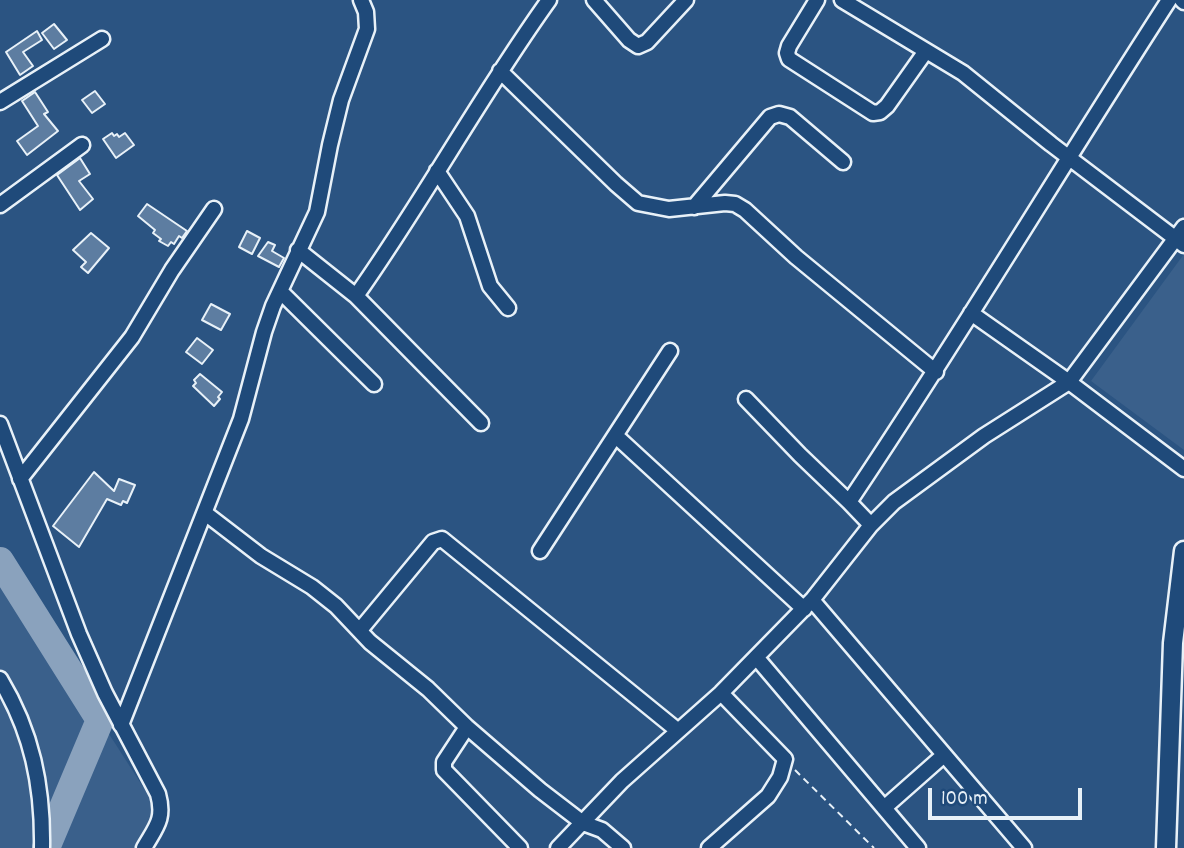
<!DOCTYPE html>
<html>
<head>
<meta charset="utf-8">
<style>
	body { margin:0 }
	#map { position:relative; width:1184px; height:848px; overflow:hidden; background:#2b5482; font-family:Dekko,sans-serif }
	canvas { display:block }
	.scale { position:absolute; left:928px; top:788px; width:154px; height:32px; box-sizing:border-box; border:4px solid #e8f1f8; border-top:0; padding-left:9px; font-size:21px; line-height:24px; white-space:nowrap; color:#e8f1f8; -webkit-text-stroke:5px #1f4a7a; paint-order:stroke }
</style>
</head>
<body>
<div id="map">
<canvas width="1184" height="848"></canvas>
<div class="scale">100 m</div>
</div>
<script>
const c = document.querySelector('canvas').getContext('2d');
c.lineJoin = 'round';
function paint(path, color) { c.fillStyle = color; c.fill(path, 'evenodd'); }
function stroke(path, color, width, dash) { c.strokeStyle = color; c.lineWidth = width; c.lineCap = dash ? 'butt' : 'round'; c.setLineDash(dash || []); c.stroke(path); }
paint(new Path2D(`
	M1184,254V450L1091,381Z
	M0,559L103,718L100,720L156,807L155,816L137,848H0Z`), '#3a608b');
stroke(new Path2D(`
	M0,561L100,720L46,848`), '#8aa2bd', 28);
const building = new Path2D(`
	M54,24L67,40L54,49L42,33Z
	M37,31L42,40L23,52L33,66L20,75L6,52Z
	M95,91L105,104L92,113L82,100Z
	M35,92L48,112L44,114L58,131L27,155L17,141L38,126L22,101Z
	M112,133L114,136L117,134L119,137L125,133L134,145L116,158L103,139Z
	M80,158L90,174L79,181L93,199L80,210L57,175Z
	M147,204L187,231L182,238L179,236L174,244L171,242L168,246L159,241L161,239L153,233L155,230L138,216Z
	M247,231L260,238L252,254L239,247Z
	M91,233L109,248L88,273L81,267L86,262L73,250Z
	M268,242L275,245L272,251L284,258L279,267L258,256Z
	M211,304L230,314L221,330L202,320Z
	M197,338L213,350L202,364L186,352Z
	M200,374L222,392L218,397L220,399L214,406L193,386L196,383L194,380Z
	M94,472L114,491L119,479L135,485L127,503L123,501L121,505L107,499L79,547L53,526Z`);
paint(building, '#5d7da1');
stroke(building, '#e8f1f8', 2);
const minor = new Path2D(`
	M594,0L629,40L638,46L647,42L686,0
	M817,0L789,46L787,53L789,59L873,113L880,112L887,106L926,51
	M842,0L963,73L1051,144L1184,245
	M1182,0L1184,2
	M500,71L616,184L638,203L669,209L725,203L735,204L745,210L796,257L936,372
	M0,102L102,39
	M437,171L467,216L490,286L508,308
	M0,205L82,145
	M694,207L770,117L779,114L790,117L843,162
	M298,250L356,296C424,200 480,96 549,0
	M280,291L374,384
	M356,296L481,423
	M971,313L1069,382L1184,469
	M746,399L800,455L849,502
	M0,424L79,634L105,693L158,794C165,819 156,827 144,848
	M616,436L804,609
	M20,479L132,337L172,270L214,209
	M205,513L261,556L312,587L336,606L370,642L428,689L467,727L540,790L583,823L602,830L623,848
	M871,525L849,502C960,337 1061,167 1169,0
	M540,551L670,351
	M812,600L1024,848
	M360,630L433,542L442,539L677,730
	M756,657L918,848
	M0,679C32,732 43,786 42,848
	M121,725L241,419L264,332L273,306L317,212L330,145L341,100L367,29L366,12L361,0
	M467,727L444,762V770L520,848
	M884,808L944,755
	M558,848L622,781L721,693L812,600L871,525L894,502L984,436L1069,382L1184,227
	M709,848L768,796L780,777L785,759L721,693`);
const major = new Path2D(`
	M1166,848L1173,643L1184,551`);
stroke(minor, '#e8f1f8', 19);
stroke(major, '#e8f1f8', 23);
stroke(new Path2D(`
	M795,770L874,848`), '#e8f1f8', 2, [7, 5]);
stroke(minor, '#1f4a7a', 14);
stroke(major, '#1f4a7a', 18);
</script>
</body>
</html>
